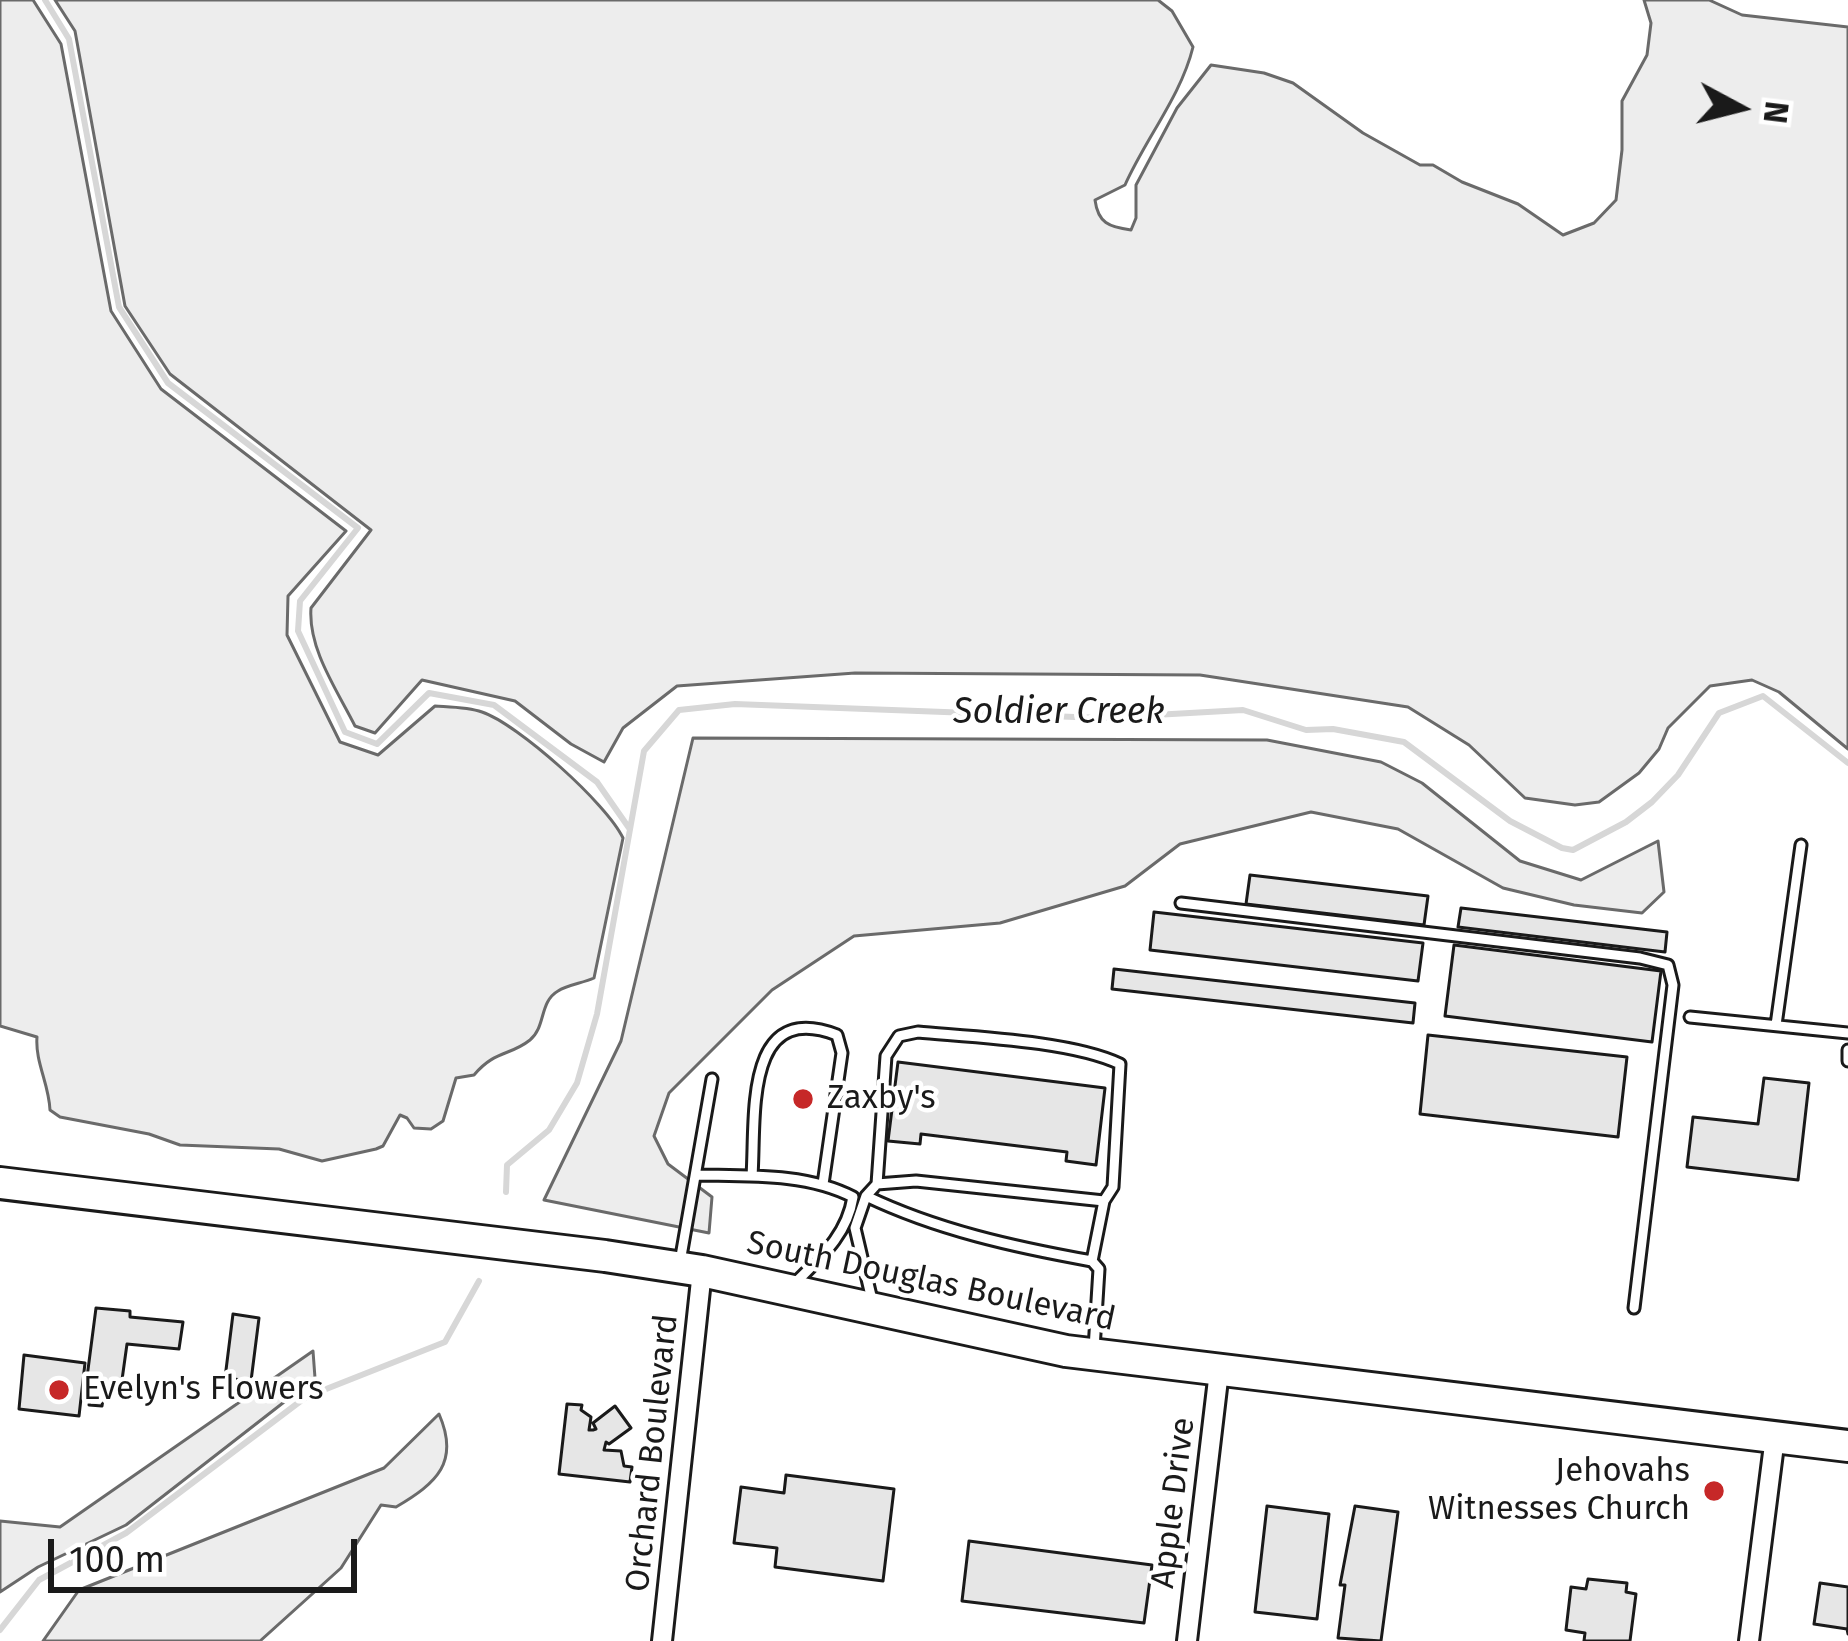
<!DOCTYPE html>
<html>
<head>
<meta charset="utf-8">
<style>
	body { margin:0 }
	#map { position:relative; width:1848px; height:1641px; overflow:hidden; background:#fff; font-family:"Fira Sans",sans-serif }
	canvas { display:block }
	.north { position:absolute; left:1680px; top:48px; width:120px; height:120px; -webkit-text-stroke:9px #fff; paint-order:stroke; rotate:97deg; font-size:33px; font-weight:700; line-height:48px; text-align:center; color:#1a1a1a }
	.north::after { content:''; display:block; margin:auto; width:42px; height:54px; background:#1a1a1a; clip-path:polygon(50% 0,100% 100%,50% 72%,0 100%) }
	.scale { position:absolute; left:48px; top:1539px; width:309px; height:54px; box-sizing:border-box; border:6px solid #1a1a1a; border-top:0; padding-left:15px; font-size:36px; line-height:42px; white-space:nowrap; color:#1a1a1a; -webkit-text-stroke:9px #fff; paint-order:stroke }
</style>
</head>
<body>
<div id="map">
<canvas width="1848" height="1641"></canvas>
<div class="north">N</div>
<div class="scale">100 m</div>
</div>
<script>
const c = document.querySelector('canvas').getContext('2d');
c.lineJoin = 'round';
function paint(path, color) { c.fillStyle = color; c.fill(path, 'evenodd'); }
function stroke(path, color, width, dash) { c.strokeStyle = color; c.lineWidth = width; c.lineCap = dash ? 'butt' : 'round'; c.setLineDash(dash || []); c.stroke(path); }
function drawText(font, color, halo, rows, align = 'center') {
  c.font = font + ' "Fira Sans",sans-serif'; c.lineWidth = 9; c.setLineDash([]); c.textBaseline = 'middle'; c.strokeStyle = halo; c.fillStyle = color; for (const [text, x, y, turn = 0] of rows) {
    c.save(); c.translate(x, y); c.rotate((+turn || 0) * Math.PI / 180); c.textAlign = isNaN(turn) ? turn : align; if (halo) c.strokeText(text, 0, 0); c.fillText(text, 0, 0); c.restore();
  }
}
const green = new Path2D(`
	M0,0H33L61,44L111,311L161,389L346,531L288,596L287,635L340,742L378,755L435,706C450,707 468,707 482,712C518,724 607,804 623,838L594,978C583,983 567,985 558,991C539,1002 546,1027 530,1040C510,1056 495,1050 474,1075L456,1078L443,1121L431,1129L414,1128L407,1118L400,1115L383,1146L376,1149L322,1161L279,1149L180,1145L149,1134L60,1117L50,1110C49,1084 35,1062 37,1037L0,1026Z
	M55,0H1158L1172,11L1193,47C1181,96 1146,138 1125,185L1095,200C1098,223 1109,227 1131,230L1136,218V185L1177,108L1211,65L1264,73L1293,83L1363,133L1420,165H1433L1462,182L1518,204L1563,235L1594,223L1616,200L1622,150V101L1647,55L1651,23L1644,0H1709L1742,15L1848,27V749L1779,692L1752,680L1710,686L1668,728L1659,749L1639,773L1599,802L1575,805L1525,798L1469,745L1408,707L1200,675L855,673L677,686L623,728L604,762L571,744L515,701L422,680L375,733L355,726C337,690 308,649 311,608L371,530L170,374L125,306L75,31Z
	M693,738L1267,740L1381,762L1422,783L1520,861L1581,880L1658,841L1664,892L1642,913L1574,905L1503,888L1398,829L1311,812L1180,844L1125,886L1000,923L854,936L772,990L669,1093L654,1136L668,1164L712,1197L709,1233L544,1200L621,1041Z
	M313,1351L315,1378L126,1525L38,1567L0,1592V1521L60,1527Z
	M439,1414C460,1462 437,1483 396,1507L381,1505L341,1568L260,1641H43L79,1590L384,1468Z`);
paint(green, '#ededed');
stroke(green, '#6a6a6a', 3);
stroke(new Path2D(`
	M45,0L69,39L119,307L168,383L358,528L300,601L298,631L345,732L377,744L429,693L494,705L597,782L629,828
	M506,1192L507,1165L549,1130L577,1083L597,1014L644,751L679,710L735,704L1101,718L1243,710L1306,730L1333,729L1404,742L1510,821L1562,848L1573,850L1626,822L1652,802L1678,775L1719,713L1763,696L1848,763
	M0,1630L39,1580L126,1533L306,1397L445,1342L479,1281`), '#d7d7d7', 6);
const building = new Path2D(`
	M1250,875L1428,896L1424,925L1246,904Z
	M1461,908L1667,932L1665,952L1458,927Z
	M1154,912L1423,943L1418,981L1150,950Z
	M1454,945L1661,971L1652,1042L1445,1016Z
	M1114,969L1415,1003L1413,1023L1112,989Z
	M1428,1035L1627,1057L1618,1137L1420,1114Z
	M898,1062L1105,1088L1096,1165L1066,1161L1067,1152L921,1134L920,1144L888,1141Z
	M1764,1078L1809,1083L1798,1180L1687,1167L1693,1117L1758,1124Z
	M96,1308L130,1311V1317L183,1322L179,1349L127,1344L121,1387L105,1385L102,1406L89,1405L92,1385H86Z
	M233,1314L259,1318L251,1381L225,1378Z
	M24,1355L85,1363L79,1416L19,1409Z
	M567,1404L582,1405L581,1410L591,1417L589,1430H593L596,1429L593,1423L615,1406L631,1428L609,1444L606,1442L604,1450L621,1451L624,1466L632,1467L630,1482L559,1474Z
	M786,1475L894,1489L883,1581L775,1567L777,1548L734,1543L741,1487L784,1493Z
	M1267,1506L1329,1514L1317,1619L1255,1612Z
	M1355,1506L1398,1512L1381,1641L1338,1638L1345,1585H1340Z
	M969,1541L1152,1565L1144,1623L962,1601Z
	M1588,1579L1627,1583L1626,1592L1636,1594L1630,1641H1584L1585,1633L1566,1630L1571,1587L1586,1589Z
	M1820,1583L1848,1587V1634L1847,1629L1814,1624Z`);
paint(building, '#e6e6e6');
stroke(building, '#1a1a1a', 3);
const lane = new Path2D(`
	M1181,903L1640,958L1668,965L1673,985L1634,1308
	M1690,1017L1848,1033
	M1776,1025L1801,845
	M1848,1050V1061
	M698,1175C748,1176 807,1173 853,1197C847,1235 821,1257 795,1283
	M752,1176C756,1118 743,999 837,1035L842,1053L823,1184
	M877,1184L886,1056L899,1036L918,1032C973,1037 1072,1041 1120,1064L1113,1187L1104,1201L916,1181L877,1184L866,1196C937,1230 1014,1247 1092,1261L1099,1269L1094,1349
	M866,1196L855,1228L872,1300
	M1092,1261L1104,1201
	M680,1262L712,1079`);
const street = new Path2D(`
	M662,1641L702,1271
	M1187,1641L1219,1371
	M1749,1641L1775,1437`);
const primary = new Path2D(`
	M0,1183L605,1256L702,1271L1066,1351L1848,1446`);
stroke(lane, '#1a1a1a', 15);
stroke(street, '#1a1a1a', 24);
stroke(primary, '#1a1a1a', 36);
stroke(lane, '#fff', 9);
stroke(street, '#fff', 18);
stroke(primary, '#fff', 30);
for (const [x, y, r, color] of [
	[803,1099,12,"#c62828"],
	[59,1390,12,"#c62828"],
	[1714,1491,12,"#c62828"]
]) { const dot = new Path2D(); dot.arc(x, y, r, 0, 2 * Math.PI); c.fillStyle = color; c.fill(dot); stroke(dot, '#fff', 4.5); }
drawText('33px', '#1a1a1a', '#fff', [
	["Zaxby's",827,1099],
	["Evelyn's Flowers",83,1390],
	["Jehovahs",1690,1472,"right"],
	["Witnesses Church",1690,1510,"right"]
], 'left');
drawText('33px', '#1a1a1a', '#fff', [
	["South Douglas Boulevard",931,1282,12],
	["Orchard Boulevard",653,1453,-84],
	["Apple Drive",1174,1503,-83]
]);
drawText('italic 36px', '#1a1a1a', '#fff', [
	["Soldier Creek",1059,713]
]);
</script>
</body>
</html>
